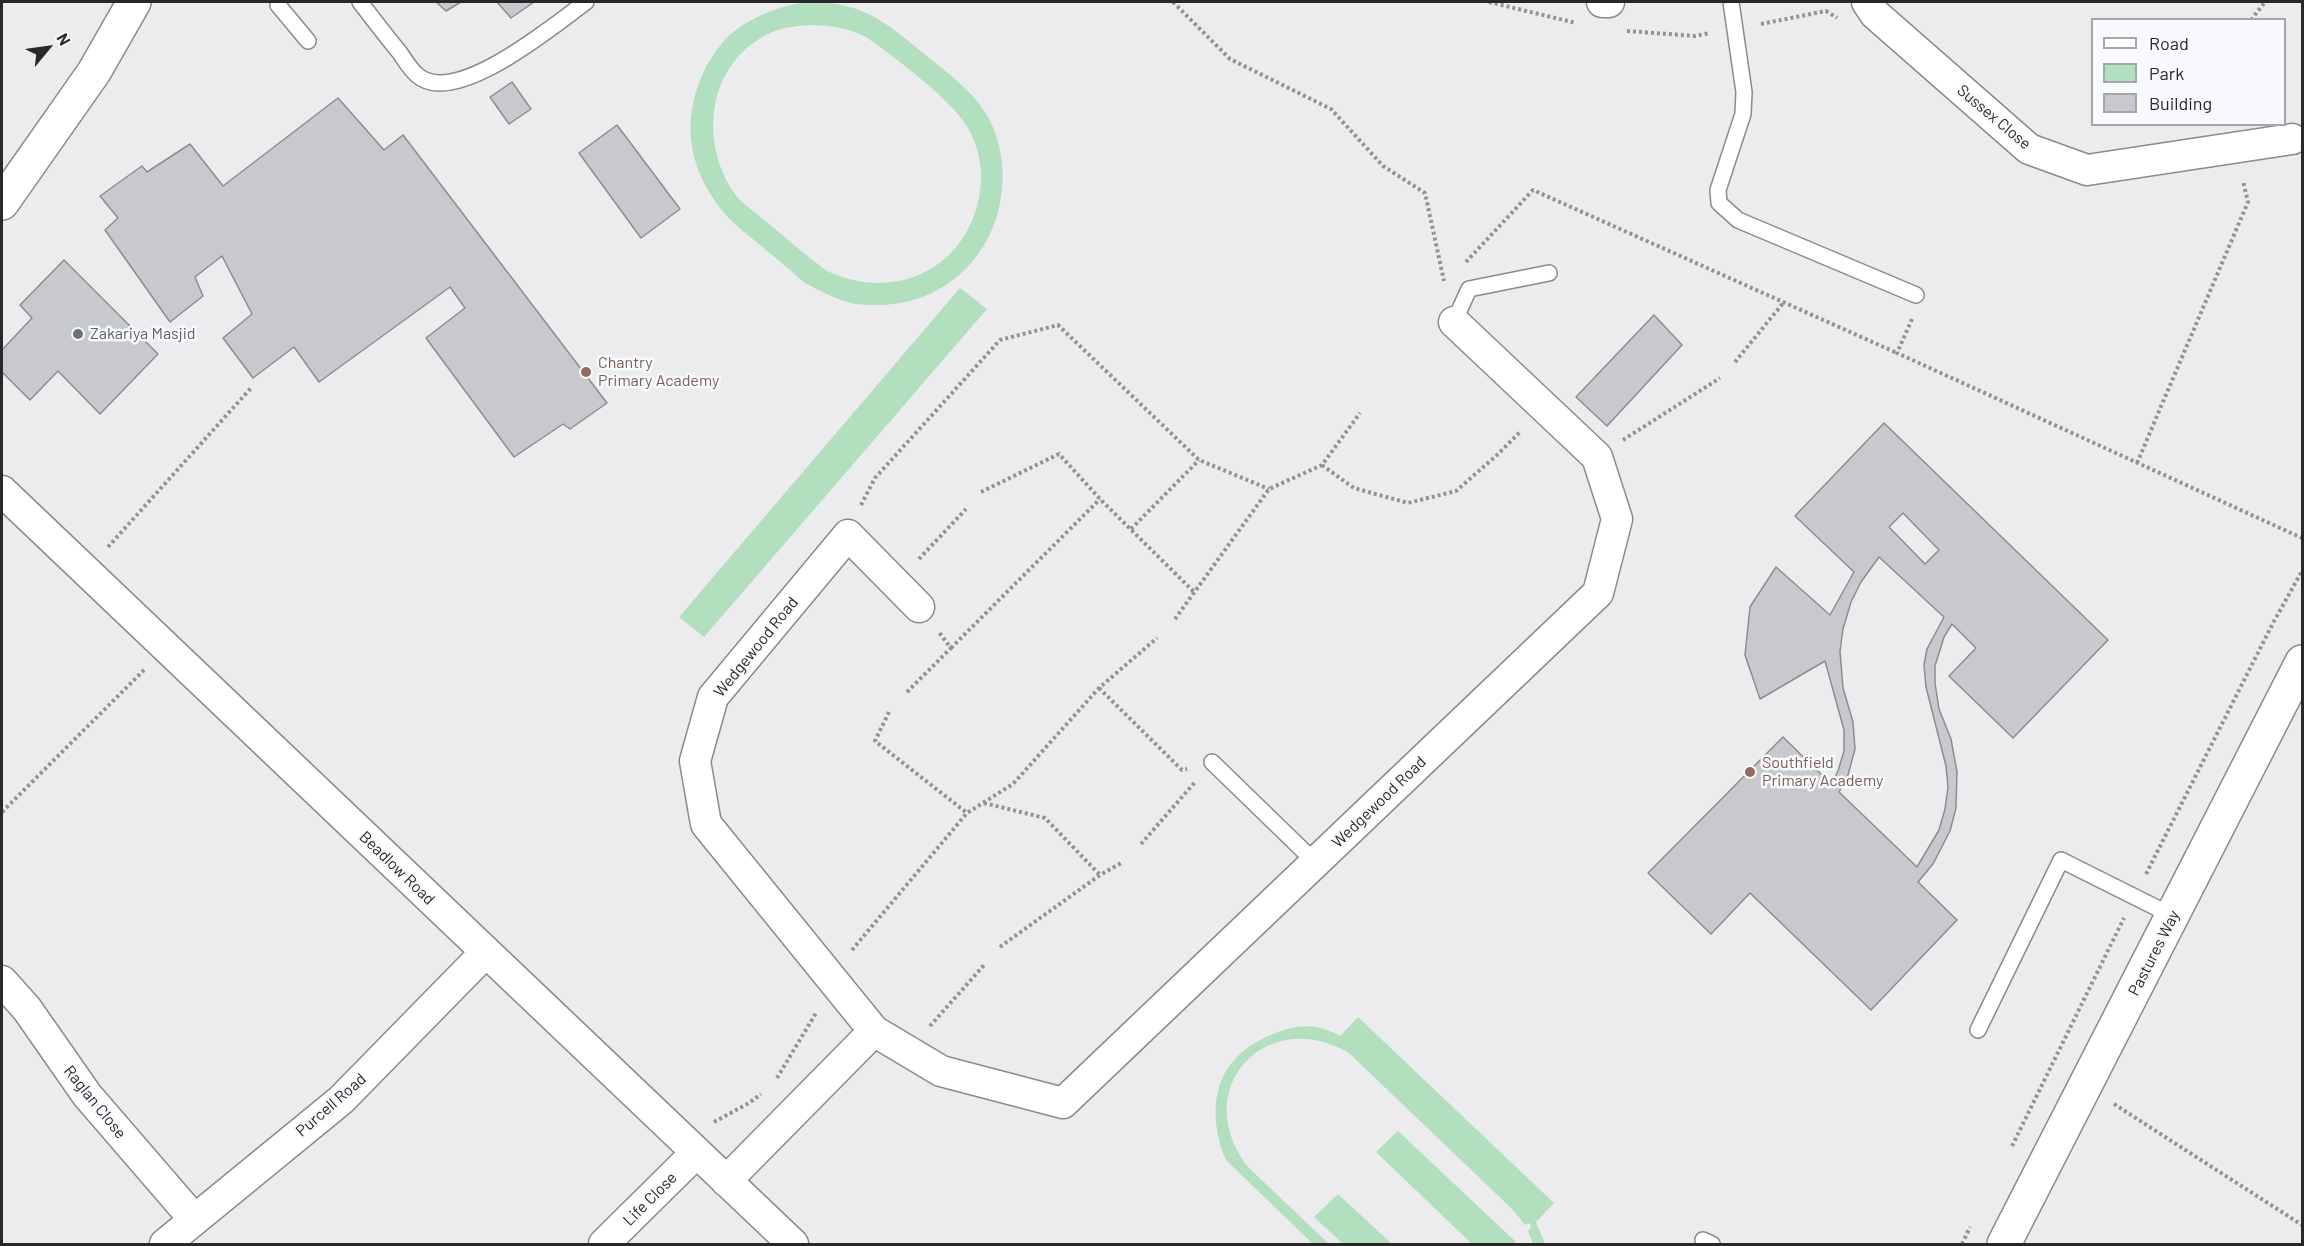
<!DOCTYPE html>
<html>
<head>
<meta charset="utf-8">
<style>
	body { margin:0 }
	#map { position:relative; width:2304px; height:1246px; overflow:hidden; background:#ececef; font-family:Barlow,sans-serif }
	canvas { display:block }
	.frame { position:absolute; inset:0; border:3px solid #282829; pointer-events:none }
	.legend { position:absolute; left:2091px; top:18px; width:195px; height:108px; box-sizing:border-box; background:#f9fafd; border:2px solid #a5a6a8; margin:0; padding:8px 10px; list-style:none; font-size:18px; color:#282829 }
	.legend li { display:flex; align-items:center; gap:12px; height:30px }
	.legend b { width:30px; border:2px solid #a5a6a8 }
	.north { position:absolute; left:18px; top:18px; width:60px; height:60px; -webkit-text-stroke:4px #f9fafd; paint-order:stroke; rotate:61deg; font-size:16px; font-weight:700; line-height:24px; text-align:center; color:#282829 }
	.north::after { content:''; display:block; margin:auto; width:21px; height:27px; background:#282829; clip-path:polygon(50% 0,100% 100%,50% 72%,0 100%) }
</style>
</head>
<body>
<div id="map">
<canvas width="2304" height="1246"></canvas>
<div class="frame"></div>
<ul class="legend">
<li><b style="height:8px;background:#fff"></b>Road</li>
<li><b style="height:16px;background:#b2dfbe"></b>Park</li>
<li><b style="height:16px;background:#c8c9cc"></b>Building</li>
</ul>
<div class="north">N</div>
</div>
<script>
const c = document.querySelector('canvas').getContext('2d');
c.lineJoin = 'round';
function paint(path, color) { c.fillStyle = color; c.fill(path, 'evenodd'); }
function stroke(path, color, width, dash) { c.strokeStyle = color; c.lineWidth = width; c.lineCap = dash ? 'butt' : 'round'; c.setLineDash(dash || []); c.stroke(path); }
function drawText(font, color, halo, rows, align = 'center') {
  c.font = font + ' Barlow,sans-serif'; c.lineWidth = 5; c.setLineDash([]); c.textBaseline = 'middle'; c.strokeStyle = halo; c.fillStyle = color; for (const [text, x, y, turn = 0] of rows) {
    c.save(); c.translate(x, y); c.rotate((+turn || 0) * Math.PI / 180); c.textAlign = isNaN(turn) ? turn : align; if (halo) c.strokeText(text, 0, 0); c.fillText(text, 0, 0); c.restore();
  }
}
paint(new Path2D(`
	M804,2C859,1 881,18 922,52C946,72 974,91 989,119C1004,148 1006,181 998,212C983,267 936,305 878,305C870,305 859,305 851,303C835,299 820,291 805,283C787,267 768,252 749,236C738,227 725,216 717,204C686,160 682,116 706,67C714,53 724,38 737,29C758,14 780,7 804,2ZM810,25C831,25 847,28 866,37C892,55 953,101 968,128C980,149 984,174 979,198C964,271 893,302 827,271C805,255 784,236 763,219C754,211 742,204 735,194C697,140 708,58 775,31C786,27 798,26 810,25Z
	M960,288L987,309L704,637L679,617Z
	M1358,1017L1554,1203L1536,1222L1545,1244H1533L1528,1231L1531,1227L1530,1223L1525,1225L1512,1209L1349,1053C1266,1004 1187,1090 1249,1168L1329,1244H1313L1226,1160C1204,1106 1216,1056 1273,1034C1299,1024 1315,1023 1340,1036Z
	M1398,1131L1516,1242L1514,1244H1472L1376,1152Z
	M1338,1194L1392,1244H1343L1314,1217Z`), '#b2dfbe');
const building = new Path2D(`
	M436,2H461L446,11Z
	M497,2H534L511,18Z
	M512,82L531,109L509,124L490,97Z
	M338,98L384,150L403,135L607,403L570,429L563,424L514,457L426,338L465,308L450,287L319,382L294,347L253,378L223,338L252,314L222,256L195,277L203,296L170,322L105,230L118,218L100,196L142,166L147,172L190,144L223,186Z
	M617,125L680,209L641,238L579,153Z
	M64,260L158,354L100,414L58,371L30,400L2,372V350L32,318L20,305Z
	M1654,315L1682,345L1607,426L1576,397Z
	M1884,423L2108,640L2013,738L1949,676L1976,648L1952,624L1944,637L1935,666V683L1939,709L1951,739L1957,772L1956,808L1950,831L1933,864L1918,882L1957,920L1871,1010L1750,893L1711,934L1648,873L1783,737L1831,784L1838,771L1844,751V730L1825,661L1760,699L1745,655L1750,607L1776,567L1830,615L1854,572L1795,516ZM1903,513L1939,550L1925,564L1889,527ZM1879,557L1944,617L1927,649L1924,665L1926,687L1946,766L1948,787L1945,809L1939,830L1917,867L1839,792L1848,775L1855,749L1853,722L1843,688L1840,651L1843,629L1851,602L1861,582Z`);
paint(building, '#c8c9cc');
stroke(building, '#8d8d90', 1.5);
const lane = new Path2D(`
	M278,2V5L308,41
	M360,2C373,19 386,36 400,53C405,60 410,69 417,75C455,109 555,24 586,2
	M1731,2L1744,92L1743,114L1718,190L1719,203L1738,220L1916,295
	M1454,322L1469,289L1549,273
	M1212,762L1315,862
	M1978,1030L2061,860L2173,916
	M1703,1240L1712,1244`);
const street = new Path2D(`
	M1602,2H1609
	M1867,2L1875,14L2029,149L2087,170L2292,139
	M2,491L793,1244
	M2,981L27,1009L87,1095L194,1219
	M874,1031L706,824L695,761L713,697L848,535L919,607
	M726,1181L874,1031L941,1071L1063,1103L1598,593L1617,519L1597,457L1454,322
	M165,1244L341,1100L485,953
	M604,1244L696,1153`);
const secondary = new Path2D(`
	M2,203L94,72L134,2
	M2004,1244L2302,662`);
stroke(lane, '#8b8b8e', 18);
stroke(street, '#8b8b8e', 33);
stroke(secondary, '#8b8b8e', 36);
stroke(new Path2D(`
	M1173,2L1230,59L1331,109L1383,166L1425,193L1444,281
	M1489,2L1576,23
	M2251,20L2265,2
	M1761,24L1826,11L1837,18
	M1627,31L1695,36L1710,33
	M1466,262L1533,190L1897,353
	M1912,319L1897,353L2302,538
	M1735,362L1784,302
	M1623,440L1720,378
	M2137,463L2248,202L2243,181
	M1322,465L1354,488L1408,503L1456,491L1497,455L1521,431
	M981,492L1059,454L1100,499L1194,592
	M861,505L875,478L1000,340L1058,325L1199,460L1269,489
	M1131,529L1199,460
	M108,547L251,388
	M919,559L966,509
	M1175,619L1269,489L1322,465L1360,413
	M951,648L1100,499
	M1099,688L1182,770L1187,769
	M907,692L951,648L938,631
	M889,712L875,741L967,813
	M984,803L1045,818L1100,875
	M2,812L144,670
	M1141,844L1196,781
	M2146,874L2273,623L2302,571
	M1000,947L1100,875L1123,862
	M852,950L967,813L1013,784L1099,688L1157,638
	M930,1026L985,964
	M777,1078L816,1013
	M2114,1104L2302,1225
	M714,1122L749,1103L761,1094
	M2012,1146L2124,918
	M1962,1244L1970,1227`), '#939396', 4, [3, 3]);
stroke(lane, '#fff', 15);
stroke(street, '#fff', 30);
stroke(secondary, '#fff', 33);
for (const [x, y, r, color] of [
	[78,334,6,"#6b7280"],
	[586,372,6,"#8d6e63"],
	[1750,772,6,"#8d6e63"]
]) { const dot = new Path2D(); dot.arc(x, y, r, 0, 2 * Math.PI); c.fillStyle = color; c.fill(dot); stroke(dot, '#f9fafd', 2); }
drawText('16px', '#282829', '#f9fafd', [
	["Sussex Close",1994,117,40],
	["Wedgewood Road",756,647,-51],
	["Wedgewood Road",1379,802,-44],
	["Beadlow Road",397,868,44],
	["Pastures Way",2154,953,-63],
	["Raglan Close",95,1102,51],
	["Purcell Road",331,1105,-41],
	["Life Close",650,1199,-45]
]);
drawText('16px', '#5b616d', '#f9fafd', [
	["Zakariya Masjid",90,334]
], 'left');
drawText('16px', '#785e54', '#f9fafd', [
	["Chantry",598,363],
	["Primary Academy",598,381],
	["Southfield",1762,763],
	["Primary Academy",1762,781]
], 'left');
</script>
</body>
</html>
